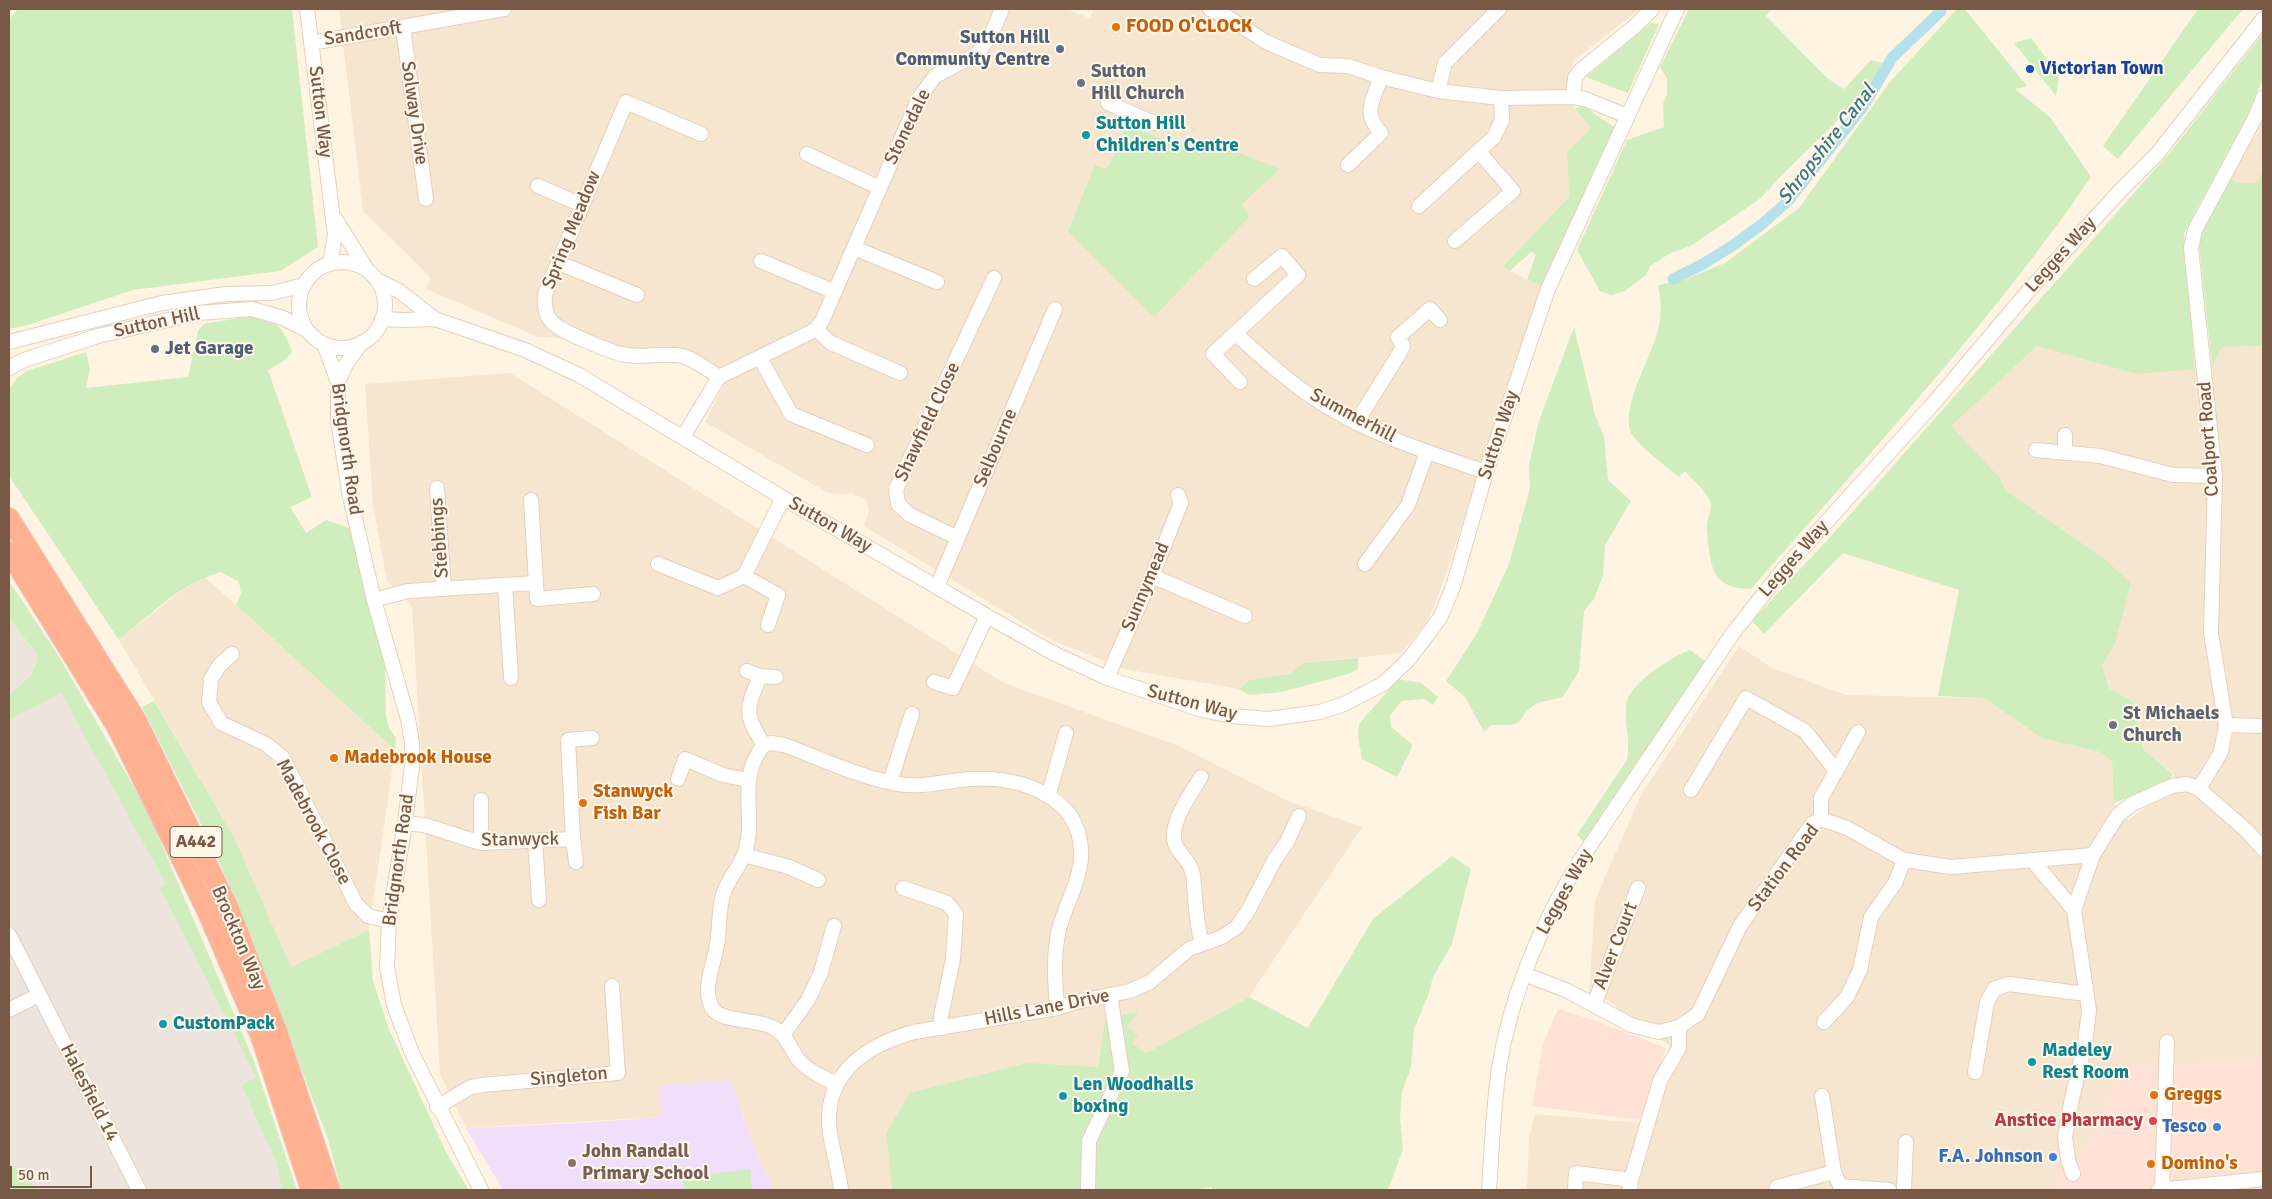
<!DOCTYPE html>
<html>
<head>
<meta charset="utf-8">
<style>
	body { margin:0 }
	#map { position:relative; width:2272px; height:1199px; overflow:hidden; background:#fef4e1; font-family:Signika,sans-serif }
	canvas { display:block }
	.frame { position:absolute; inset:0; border:10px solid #785945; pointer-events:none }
	.scale { position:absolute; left:10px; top:1166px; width:82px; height:22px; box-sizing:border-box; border:2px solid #785945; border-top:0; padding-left:6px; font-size:15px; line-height:18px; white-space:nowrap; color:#785945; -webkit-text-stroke:4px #fff7ea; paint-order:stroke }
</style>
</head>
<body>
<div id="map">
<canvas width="2272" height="1199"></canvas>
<div class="frame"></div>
<div class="scale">50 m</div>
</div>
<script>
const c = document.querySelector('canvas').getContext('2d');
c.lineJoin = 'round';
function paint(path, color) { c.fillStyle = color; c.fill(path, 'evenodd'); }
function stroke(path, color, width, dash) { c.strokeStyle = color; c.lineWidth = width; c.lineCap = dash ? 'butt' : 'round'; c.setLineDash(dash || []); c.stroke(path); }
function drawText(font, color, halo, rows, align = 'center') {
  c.font = font + ' Signika,sans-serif'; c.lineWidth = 4; c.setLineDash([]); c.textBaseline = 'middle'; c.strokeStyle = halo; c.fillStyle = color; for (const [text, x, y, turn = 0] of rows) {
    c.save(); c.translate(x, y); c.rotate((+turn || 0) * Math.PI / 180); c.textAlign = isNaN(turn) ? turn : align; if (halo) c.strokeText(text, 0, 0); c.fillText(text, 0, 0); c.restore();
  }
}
paint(new Path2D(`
	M339,9H1066L1090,18L1094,9H1640L1573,61L1564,96L1591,128L1567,152L1569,197L1502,267L1541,286L1443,582L1428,621L1401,653L1304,663L1289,674L1250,680L1239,689L1124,669L1049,639L864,526L869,511L867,501L852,493L843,494L828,493L705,422L724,385L719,375L703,364L639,354L563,330L559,338L538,337L426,289L431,278L363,211ZM1127,125L1190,149L1219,145L1242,204L1250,216L1068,231L1096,165L1105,169L1109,165Z
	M2263,118V166L2258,183H2238L2227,176L2257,135Z
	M2037,346L2136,374L2212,366L2222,347L2263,346V1190H1527L1529,1138L1535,1114L1641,1123L1670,1046L1607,1000L1589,993L1595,900L1641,795L1739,646L1772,668L1846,695L1984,698L2042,738L2100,752L2112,761L2114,803L2128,820L2159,798L2179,792L2173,773L2143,749L2133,703L2109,688L2102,665L2115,644L2102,557L2005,490L2000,478L1950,426Z
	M510,373L1004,683L1179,746L1286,800L1362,827L1249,997L1146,1053L1131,1043L1127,1027L1138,1013L1105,1018L1098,1067L1042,1066L1027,1063L972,1078L886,1133L892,1190H774L752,1143L741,1109L663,1117L466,1128L440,1074L412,607L387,581L373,506L365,384Z
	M204,576L395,750L369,930L291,967L234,837L119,640L180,592Z`), '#f7e6cf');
paint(new Path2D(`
	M1558,1009L1602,1023L1666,1048L1640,1120L1532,1106L1543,1044Z
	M2263,1057V1190H2051L2091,1138L2123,1067Z`), '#ffe2d5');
paint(new Path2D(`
	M9,618L36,653L37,663L30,676L9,695Z
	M61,692L167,884L160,888L256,1077L241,1085L276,1162L282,1190H9V720Z`), '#ede5dd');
paint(new Path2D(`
	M731,1080L752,1143L774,1190H503L466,1128L565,1124L662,1117L659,1085Z`), '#f1defb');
paint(new Path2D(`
	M18,9H292L318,247L280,271L133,290L28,325L9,329V19Z
	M1689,9H1772L1766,16L1827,78L1844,89L1871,60L1893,66L1779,178L1761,198L1692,245L1669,254L1650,266L1646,275L1625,291L1611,295L1600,291L1577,250L1627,140L1664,127L1663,104L1667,94V78L1660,67Z
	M1957,9H1965L2027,86L2015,89L2050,117L2091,177C1991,323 1868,455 1751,589C1717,589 1711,573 1708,542C1708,536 1706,529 1707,523C1708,515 1713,509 1710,501C1705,490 1693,480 1685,471L1679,477C1668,468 1639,446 1633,436C1617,412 1652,356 1658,330C1662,316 1661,299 1658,285L1684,280L1725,263L1799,208L1890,82Z
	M2198,9H2243L2118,159L2103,146Z
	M1651,23L1659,24L1628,93L1586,77Z
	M2263,33V78L2247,116L2184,233L2195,369L2136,374L2037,346L1951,426L2000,478L2005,490L2102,557L2131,583L2115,644L2102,665L2109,688L2133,702L2143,749L2173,774L2168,782L2114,803L2112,761L2100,752L2042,738L1984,698L1938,696L1959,590L1843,553L1764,634L1752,621L1832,535L2172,150Z
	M2031,38L2050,63L2060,66L2056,96L2014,43Z
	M1582,105L1614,127L1598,170L1541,286L1527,279L1536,255L1531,252L1510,271L1502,267L1569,197L1567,152L1591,128L1575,109Z
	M1127,125L1190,149L1219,145L1280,169L1242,204L1250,216L1154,317L1068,231L1095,165L1105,169L1109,165Z
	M2263,166V346L2222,347L2212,366L2199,244L2201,231L2227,176L2238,183H2258Z
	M251,316C279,323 281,324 292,351C287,361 278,364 268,370L312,497L290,507L306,533L326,520L349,528L385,662L386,715L389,728L396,738L395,750L236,605L241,593L239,582L221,572C182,582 150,615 119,640L9,476L10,388L17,378L27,371L86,352L90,369L86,388L188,377L198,331L204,324Z
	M1574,327L1595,415L1604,436L1608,480L1631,501L1605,545L1603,576L1594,599L1584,611L1579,671L1563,697L1537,703L1527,711L1519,722L1511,725H1491L1484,732L1465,697L1446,681L1476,635L1509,564L1530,488L1529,464L1539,421Z
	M9,581L58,655L146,808L254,1061L297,1190H282L276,1162L241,1085L256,1077L160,888L166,884L61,693L9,720V695L30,676L37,663L36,653L9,618Z
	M1690,650L1705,661L1585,843L1577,835L1627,760C1631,741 1624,723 1626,705C1629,683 1671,657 1690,650Z
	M1358,658V669L1348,674L1282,692L1250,695L1239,689L1250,680L1289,674L1304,663Z
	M1398,679L1421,683L1438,697L1433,705L1425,699L1402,701L1390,715L1391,727L1413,745L1397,777L1362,759L1358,737L1359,724Z
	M154,701L234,837L291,967L369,930L373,981L388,1027L447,1154L469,1190H341L328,1139L236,899L200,822L142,707Z
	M1452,856L1471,869L1452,944L1433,977L1429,993L1414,1029L1411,1067L1402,1092L1400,1118L1403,1149L1388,1190H1212V1187L1190,1190H892L886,1133L910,1093L1027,1063L1098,1067L1105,1018L1139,1012L1127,1027L1138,1035L1132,1043L1146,1053L1249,997L1308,1028L1373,919Z
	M9,1164L39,1190H9Z
	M750,1169L752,1190H684L682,1178Z`), '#d0edbe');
stroke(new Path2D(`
	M1673,279L1703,264L1732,246L1761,225L1788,201L1863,107L1892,58L1941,11`), '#b4e1ea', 11);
const minor = new Path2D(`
	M307,9L335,235L330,264
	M1210,9L1226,16L1266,42L1320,65L1348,66L1381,77L1438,91L1501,98L1573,97L1585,99L1627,116
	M403,28L426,199
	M311,43L504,9
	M1438,91L1445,63L1499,9
	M1573,97L1575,78L1580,71L1635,26L1652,9
	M1108,103L1154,123
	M701,134L626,102L545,294C544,304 545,316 553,323C562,332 614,354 627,355C645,358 664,352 682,356C696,360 707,369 719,377
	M807,154L880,188
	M1348,165L1381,133C1362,112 1373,101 1381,77
	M538,186L582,205
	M1419,206L1494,137L1502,120L1501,98
	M336,220L367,270
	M1455,241L1513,191L1479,152
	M854,248L937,282
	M761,261L835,292
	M299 305a43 43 0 1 1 86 0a43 43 0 1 1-86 0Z
	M559,263L637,295
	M377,280L399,291L435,319L525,350L579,375L783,498L987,616L1053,653L1107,678L1202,710L1232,716L1268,719L1320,712L1344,704L1383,684L1409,659L1440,618L1453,587L1486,472L1548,289L1677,9
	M382,319L405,320L435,319
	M816,329L831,343L900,373
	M1236,334C1258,354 1281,375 1305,392C1359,431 1424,451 1486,472
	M9,342L162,303L226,294L272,293L304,285
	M324,344L338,382V421L350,497L374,600L408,719L412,743V766L405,823L389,921L387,967L394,1005L412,1053L481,1190
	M760,358L791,414L867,445
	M9,368L24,360L98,336L198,313L252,309L283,318L307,330
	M338,382L345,366L361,343
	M1240,382L1213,354L1298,275L1282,256L1254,279
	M1356,423L1399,354L1403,346L1398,337L1430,309L1440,320
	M683,437L719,377L807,334L816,329L822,321L919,98L935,76L977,54L991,35L1002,9
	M2036,450L2100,456L2173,475L2215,476
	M2065,453V435
	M437,488L444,589
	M531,500L537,599L593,594
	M958,538L910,515L898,504L896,489L994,278
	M658,564L718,588L744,576L783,498
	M1365,564L1408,505L1427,452
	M744,576L778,595L768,625
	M1152,576L1245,616
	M505,585L511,678
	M937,587L1055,309
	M374,600L408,591L536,583
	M232,654L219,666L211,679L209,702L221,723L266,744L283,758L356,904L368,916L389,921
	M747,671L760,676L776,677
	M760,676C746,710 744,714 764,745
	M1107,678L1152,576L1181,503L1178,495
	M934,682L953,688L987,616
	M2226,725L2263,726
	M1201,777C1191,794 1165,828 1177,848C1183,857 1192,865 1193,875C1196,901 1195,918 1202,944
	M678,779L685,759L723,775L748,780
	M890,782L912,714
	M2199,789L2221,752L2226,725L2211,633L2215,476L2191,248L2195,230L2255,118L2263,98
	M1691,790L1746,698L1805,731L1836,771
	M1049,794L1066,733
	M1821,819V798L1858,732
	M405,823L424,825L481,843L573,839L568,740L592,738
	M573,839L576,862
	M535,841L539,900
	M481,843V800
	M744,855L789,867L818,880
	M2033,861L2074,910
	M903,888L947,903L956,914L953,959L941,1016L942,1028
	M9,935L139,1190
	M1524,974L1568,991L1631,1025L1659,1032L1679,1027L1698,1014L1740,926L1812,824L1821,819L1847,828L1904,860L1951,867L2093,855
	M1594,1005L1638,888
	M9,1010L39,995
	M1824,1022L1847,997L1860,970L1871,917L1895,883L1904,860
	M783,1035L808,1000L821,972L834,926
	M1975,1072L1987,1002L1994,989L2009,984L2086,994
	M836,1083C824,1079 806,1069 798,1059C789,1047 786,1033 772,1027C756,1019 720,1022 712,1008C702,988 714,964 717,945C720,927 718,908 724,892C728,879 739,868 744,855C758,817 735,779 764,745L771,743L784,745C820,758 861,778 898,784C923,788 945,781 970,779C1017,776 1078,794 1081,849C1083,876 1066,903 1059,929C1053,955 1055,982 1057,1008
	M1822,1096L1834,1172L1842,1190
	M437,1107L471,1087L482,1085L618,1073L612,986
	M2073,1174L2068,1160L2065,1137L2071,1103L2085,1043L2089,1010L2074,910L2093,855L2118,815L2132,804L2172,786L2187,784L2199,789L2247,831L2263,849
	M1841,1186L1889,1190
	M2162,1189L2167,1042
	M841,1190C839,1171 833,1153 830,1133C822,1075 864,1046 914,1032L1057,1008L1080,1001L1130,991L1150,982L1189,949L1222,937L1237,927L1249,909L1275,859L1287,842L1299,816
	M1088,1190L1089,1141L1122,1071L1110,995
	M1489,1190C1492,1150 1493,1108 1499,1068C1511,994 1542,922 1581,859L1733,633L1782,571L1933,404L2030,289L2120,191L2157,154L2263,19
	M1575,1190L1576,1173L1631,1180
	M1630,1190L1631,1180L1660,1081L1679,1048V1027
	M1776,1190L1777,1187L1834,1172
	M1904,1190L1906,1142
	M2159,1190L2263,1179`);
const highway = new Path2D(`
	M9,518L136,720L227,905L277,1032L330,1190
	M9,552L117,727L208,913L261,1037L311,1190`);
stroke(minor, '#e4d0bc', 16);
stroke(highway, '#dfd7d2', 22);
stroke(minor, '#fff', 14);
stroke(highway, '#ffb192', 20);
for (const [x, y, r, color] of [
	[1116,27,5,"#e8710a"],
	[1060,49,5,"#5c6f8a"],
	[2030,69,5,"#1a4fb4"],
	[1081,83,5,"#6b7280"],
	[1086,135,5,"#0f9aa8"],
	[155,349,5,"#5c6f8a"],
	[2113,725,5,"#6b7280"],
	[334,758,5,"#e8710a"],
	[583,803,5,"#e8710a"],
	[163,1024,5,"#0f9aa8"],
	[2032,1062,5,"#0f9aa8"],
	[2154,1095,5,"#e8710a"],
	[1063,1096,5,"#0f9aa8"],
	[2153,1121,5,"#e0444e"],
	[2217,1127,5,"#3f7fe0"],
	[2053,1157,5,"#3f7fe0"],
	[572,1163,5,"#8d6e63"],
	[2151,1164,5,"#e8710a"]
]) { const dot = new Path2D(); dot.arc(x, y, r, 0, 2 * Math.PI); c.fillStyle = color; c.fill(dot); stroke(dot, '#fff7ea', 2); }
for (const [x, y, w] of [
	[196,842,52]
]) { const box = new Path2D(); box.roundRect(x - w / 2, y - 15.5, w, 31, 4); c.fillStyle = '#fff7ea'; c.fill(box); stroke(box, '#785945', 1); }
drawText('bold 18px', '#785945', null, [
	["A442",196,842]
]);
drawText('bold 19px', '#c56008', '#fff7ea', [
	["FOOD O'CLOCK",1126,27],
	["Madebrook House",344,758],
	["Stanwyck",593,792],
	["Fish Bar",593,814],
	["Greggs",2164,1095],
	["Domino's",2161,1164]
], 'left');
drawText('19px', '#785945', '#fff7ea', [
	["Sandcroft",363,34,-9],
	["Sutton Way",320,112,83],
	["Solway Drive",414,113,82],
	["Stonedale",908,127,-64],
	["Spring Meadow",572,230,-68],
	["Legges Way",2061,255,-48],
	["Sutton Hill",157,323,-12],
	["Summerhill",1353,416,28],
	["Shawfield Close",928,422,-65],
	["Sutton Way",1499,435,-72],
	["Coalport Road",2209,439,-94],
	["Selbourne",996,448,-67],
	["Bridgnorth Road",346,449,82],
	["Sutton Way",830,525,30],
	["Stebbings",440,538,-94],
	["Legges Way",1794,559,-49],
	["Sunnymead",1146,587,-67],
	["Sutton Way",1192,703,15],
	["Madebrook Close",313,822,62],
	["Stanwyck",520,840,-1],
	["Bridgnorth Road",399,860,-82],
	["Station Road",1784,868,-53],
	["Legges Way",1565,892,-61],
	["Brockton Way",238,938,67],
	["Alver Court",1616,946,-69],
	["Hills Lane Drive",1047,1008,-11],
	["Singleton",569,1077,-5],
	["Halesfield 14",89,1093,63]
]);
drawText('bold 19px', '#4e5e75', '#fff7ea', [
	["Sutton Hill",1050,38],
	["Community Centre",1050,60],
	["Jet Garage",165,349,"left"]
], 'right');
drawText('bold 19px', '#164399', '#fff7ea', [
	["Victorian Town",2040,69]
], 'left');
drawText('bold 19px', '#5b616d', '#fff7ea', [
	["Sutton",1091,72],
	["Hill Church",1091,94],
	["St Michaels",2123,714],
	["Church",2123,736]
], 'left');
drawText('bold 19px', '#0d838f', '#fff7ea', [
	["Sutton Hill",1096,124],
	["Children's Centre",1096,146],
	["CustomPack",173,1024],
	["Madeley",2042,1051],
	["Rest Room",2042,1073],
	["Len Woodhalls",1073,1085],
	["boxing",1073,1107]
], 'left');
drawText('bold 19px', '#be3a42', '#fff7ea', [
	["Anstice Pharmacy",2143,1121]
], 'right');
drawText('bold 19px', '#366cbe', '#fff7ea', [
	["Tesco",2207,1127],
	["F.A. Johnson",2043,1157]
], 'right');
drawText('bold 19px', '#785e54', '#fff7ea', [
	["John Randall",582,1152],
	["Primary School",582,1174]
], 'left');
drawText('italic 20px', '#3a7887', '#fff7ea', [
	["Shropshire Canal",1827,145,-52]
]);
</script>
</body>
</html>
